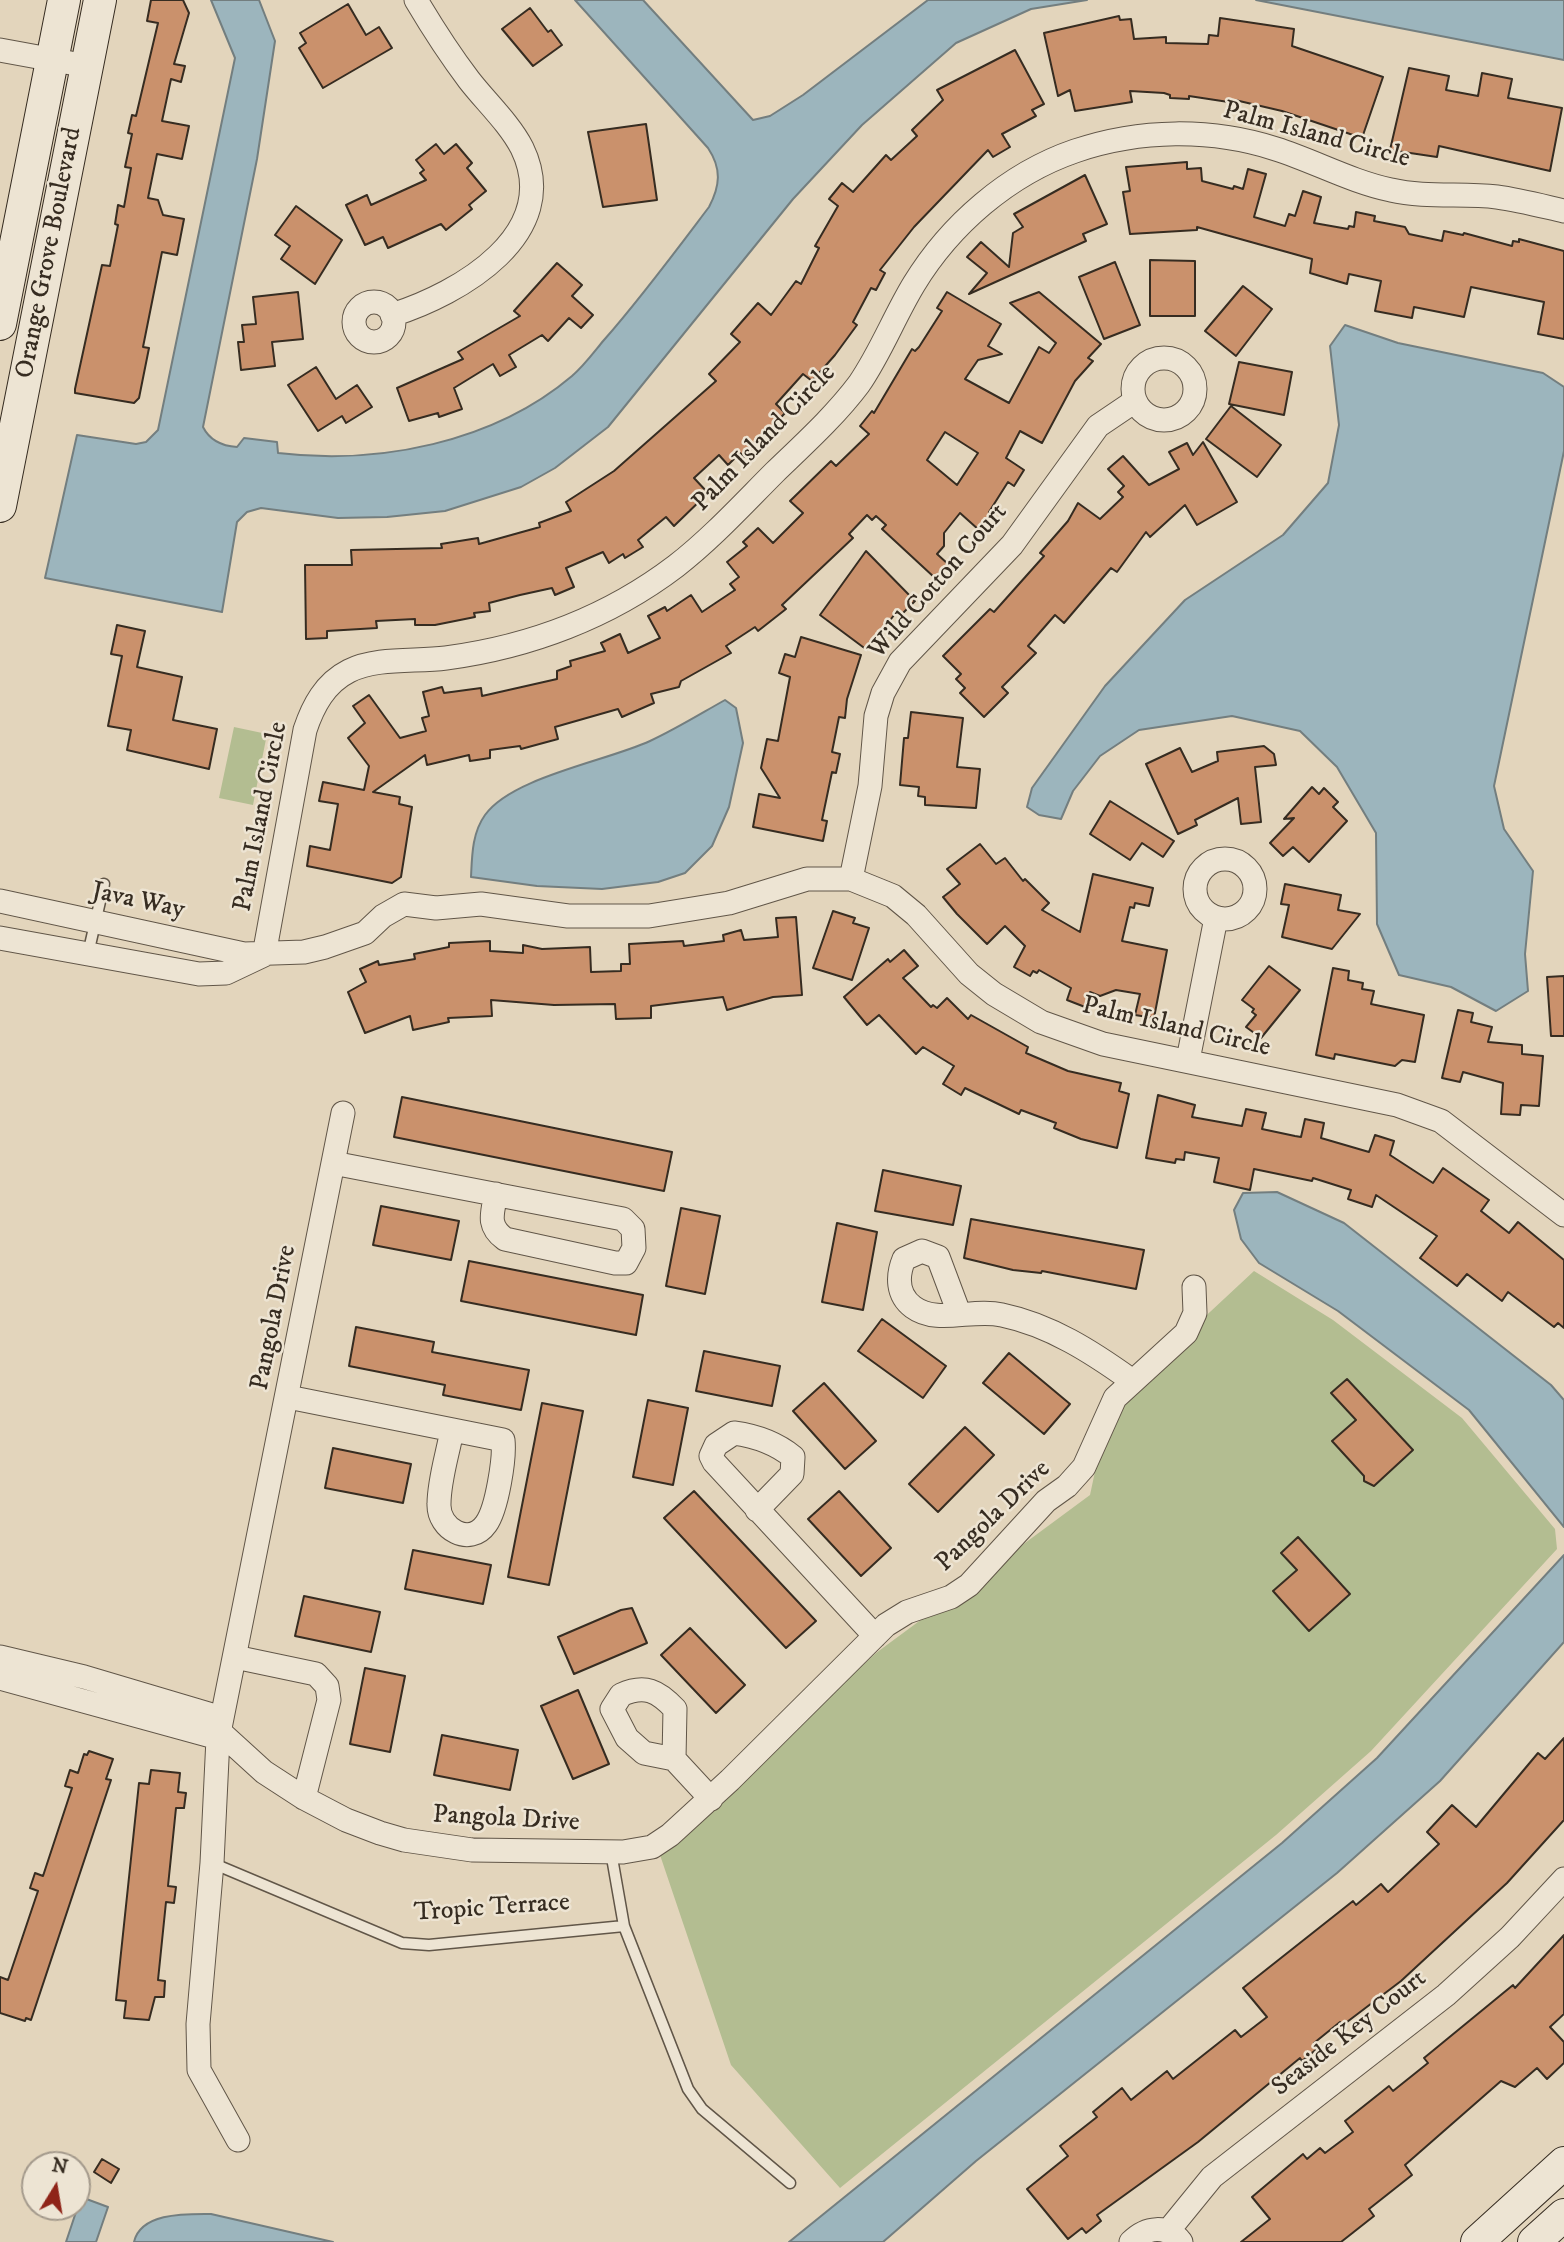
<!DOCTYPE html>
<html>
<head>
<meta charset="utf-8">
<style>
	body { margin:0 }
	#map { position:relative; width:1564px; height:2242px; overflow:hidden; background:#e3d5bc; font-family:"IM FELL DW Pica",serif }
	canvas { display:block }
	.north { position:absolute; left:21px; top:2151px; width:70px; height:70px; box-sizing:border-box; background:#ede4d3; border:2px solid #a49a8c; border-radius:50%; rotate:11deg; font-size:19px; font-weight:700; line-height:28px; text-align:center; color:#362c21 }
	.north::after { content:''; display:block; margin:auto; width:24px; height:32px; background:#8f2418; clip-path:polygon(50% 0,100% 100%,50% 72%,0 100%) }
</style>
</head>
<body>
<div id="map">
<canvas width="1564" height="2242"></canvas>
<div class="north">N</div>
</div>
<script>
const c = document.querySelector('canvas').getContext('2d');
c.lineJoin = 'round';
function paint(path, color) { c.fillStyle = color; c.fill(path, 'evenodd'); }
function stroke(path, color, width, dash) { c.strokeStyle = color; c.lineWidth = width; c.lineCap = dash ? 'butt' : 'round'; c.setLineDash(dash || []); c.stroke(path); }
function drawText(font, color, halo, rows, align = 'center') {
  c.font = font + ' "IM FELL DW Pica",serif'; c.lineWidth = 5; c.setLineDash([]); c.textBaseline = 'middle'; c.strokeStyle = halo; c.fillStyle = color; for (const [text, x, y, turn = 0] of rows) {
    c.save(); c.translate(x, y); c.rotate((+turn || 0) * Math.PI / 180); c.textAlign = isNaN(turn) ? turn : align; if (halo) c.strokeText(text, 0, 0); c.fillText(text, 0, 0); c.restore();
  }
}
paint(new Path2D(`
	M234,727L267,734L253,805L219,798Z
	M1254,1271L1333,1320L1462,1418L1555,1529L1557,1549L1371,1751L1276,1835L840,2188L731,2065L659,1852L876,1653L1090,1495L1109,1406Z`), '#b3bd91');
const water = new Path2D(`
	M211,0H259L275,41L257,159L203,427C210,441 222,446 237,447L244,438L277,442L278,453C378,465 493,443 572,376C584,366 594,352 604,340C641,298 675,252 709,207C720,186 722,169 708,148L575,0H643L753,120L770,116L803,95L928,0H1087L1031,9L956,43L862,125L793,199L608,427L555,468L521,487L445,511L387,517L338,518L261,508L247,512L237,522L222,612L45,578L77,435L136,444L146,442L158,430L235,58Z
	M1256,0H1564V60Z
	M1345,325L1398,343L1543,373L1564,387V451L1494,786L1504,829L1533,871L1525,954L1528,991L1496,1011L1451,987L1399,975L1377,924L1376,833L1337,767L1300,731L1232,716L1139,730L1100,756L1073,791L1061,819L1039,815L1027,807L1032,788L1105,686L1185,600L1283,535L1328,483L1339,425L1330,346Z
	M725,700L736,708L743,743L729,807L712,846L685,873L658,882L602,889L537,886L471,877C472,856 472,833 485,815C512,777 607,761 650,741C676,729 700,714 725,700Z
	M1277,1192L1344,1223L1551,1385L1564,1400V1527L1469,1410L1338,1311L1259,1263L1241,1239L1234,1210L1243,1193Z
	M1564,1555V1642L1440,1781L1337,1873L976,2161L883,2242H789L1282,1843L1377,1758Z
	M81,2197L108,2207L96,2242H66Z
	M211,2214L333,2242H134C141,2212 187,2214 211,2214Z`);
paint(water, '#9cb5bd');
stroke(water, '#737e7f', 2);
const building = new Path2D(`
	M151,0H183L189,13L174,64L185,66L181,82L171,79L162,121L189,126L182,159L157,154L148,198L158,200L163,215L184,219L177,255L162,252L143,347L149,348L139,398L134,403L75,393V389L102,265L110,266L118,225L115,224L118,205L124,207L131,168L125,167L132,134L128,133L132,115L136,116L158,23L147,21Z
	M348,4L366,35L379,27L392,48L323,88L299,48L306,43L300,33Z
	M530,8L548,32L551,30L562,45L533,66L502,29Z
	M1119,16L1120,20L1131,19L1134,39L1166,37V43L1208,44L1209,35L1218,36L1220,18L1294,29L1292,46L1383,77L1362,138L1282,111L1235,100V103L1189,96V99L1170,98V95L1164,93L1130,91L1132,102L1075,111L1070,90L1058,96L1044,33Z
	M1015,50L1044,104L1032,110L1036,116L1002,134L1010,147L993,157L988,150L914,227L880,270L885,273L876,290L871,288L853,322L857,325L835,355L812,381L803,374L776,404L785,413L744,457L740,453L728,465L719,455L694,478L708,493L674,526L666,517L638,540L643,547L625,558L623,554L609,563L603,552L566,568L574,587L555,595L552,588L520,595L489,603L490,611L474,613L475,617L435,625H415V619L376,621L377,628L327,631V638L306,639L305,565H352L351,550L442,548L441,544L478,538L479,544L540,527L539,523L571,511L566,502L614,471L716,381L709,374L740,342L731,334L758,303L771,315L796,281L801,284L819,248L815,246L838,206L829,199L842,183L853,192L886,155L891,160L917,136L912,130L943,100L937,90Z
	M1409,68L1449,76L1446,90L1478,96L1482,73L1512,79L1508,98L1562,108L1550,171L1439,146L1437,157L1390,150Z
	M646,124L657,200L603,207L588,132Z
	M436,144L444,154L456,144L472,163L467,168L486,191L469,205L472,209L446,230L441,224L388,248L383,237L365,245L346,205L367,195L371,205L426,180L420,173L424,170L416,160Z
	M1187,162V169L1201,168L1202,181L1233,189L1234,186L1243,189L1248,169L1266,174L1254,217L1285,226L1289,214L1295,216L1303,191L1321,197L1314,223L1348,229L1349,226L1354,227L1356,212L1375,216L1374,221L1405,227L1409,234L1442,241L1444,231L1463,235L1464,233L1512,246L1513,241L1519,242V239L1564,251V339L1538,334L1544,302L1471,287L1464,317L1414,307L1412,318L1375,311L1381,281L1349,274L1347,284L1310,273L1312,259L1197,227V230L1130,234L1123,192L1130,191L1126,167Z
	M1085,175L1107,224L1083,234L1086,241L969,294L987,273L967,257L981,242L1009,267L1013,233L1023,227L1014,214Z
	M296,206L342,240L315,284L281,259L290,246L275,235Z
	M1150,260L1195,261V316H1150Z
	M1115,262L1140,325L1104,339L1079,277Z
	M557,263L582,285L572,296L593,315L581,328L569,318L548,341L542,335L509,355L516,367L500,376L493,364L454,388L462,409L439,417L438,413L409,421L397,388L463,359L458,352L520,316L514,311Z
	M1243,286L1272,309L1236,356L1205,331Z
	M298,292L303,339L272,342L275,366L241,370L238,342H244L242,325L256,324L253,297Z
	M947,292L1001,324L988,346L1002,354L978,360L965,379L1009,403L1039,347L1049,353L1056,343L1010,303L1039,292L1101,344L1088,358L1093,361L1075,381L1042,443L1020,431L1006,458L1024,470L1014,486L1008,482L989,512L992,514L979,530L960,513L944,533V546L937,554L948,564L935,578L882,529L886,525L876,516L872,520L867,515L849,534L853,538L782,605L786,609L758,631L755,627L726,646L731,653L681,681L679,687L651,694L654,703L622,717L618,709L555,727L558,739L521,749L520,746L490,750V758L470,761L469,755L427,765L425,755L373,792L400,797L399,804L412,807L401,877L392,883L307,866L310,846L330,850L338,804L319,801L323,782L364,790L369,766L348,738L365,723L353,706L369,695L400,738L426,731L422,718L429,716L423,692L442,687L444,693L481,688L482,696L557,679V671L571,666L570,661L605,651L601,643L620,634L628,653L660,638L648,616L665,607L667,611L691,595L702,612L735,590L730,584L739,577L727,562L747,546L743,542L758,528L773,543L803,513L790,501L831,461L836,466L869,434L860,426L872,411L874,413L912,349L915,351L919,347L942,311L937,308ZM945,432L978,453L957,485L927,460Z
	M1239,362L1292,372L1284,415L1229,404Z
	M316,367L336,399L357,385L372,407L346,423L342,416L318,431L288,385Z
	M1231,406L1281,445L1257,477L1206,439Z
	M1203,442L1237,502L1197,525L1185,505L1150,537L1146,532L1117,572L1111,568L1064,623L1055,615L1028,646L1036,653L1002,687L1008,693L984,717L960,693L965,688L956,679L961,674L943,656L990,609L994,612L1044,556L1040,553L1068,521L1078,503L1100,519L1123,497L1118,492L1124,486L1108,469L1123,456L1149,485L1179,469L1169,452L1187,443L1193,455Z
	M866,551L915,601L902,614L898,610L867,650L820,615Z
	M117,625L145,631L137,667L182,677L173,720L217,729L209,769L127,750L131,730L108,726L122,656L111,654Z
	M801,637L861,655L847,699L845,718L839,717L832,752L840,754L836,773L832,772L822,820L827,821L823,841L753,827L759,794L780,798L761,768L767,739L778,741L790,677L779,673L785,654L795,657Z
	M911,712L963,718L957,767L980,769L976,808L925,805V797L918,796L919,787L900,785L904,738H908Z
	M1264,746L1274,754L1276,765L1255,767L1261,822L1241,824L1238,798L1195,820L1197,825L1178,834L1146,764L1180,748L1192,772L1218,761L1217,752Z
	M1312,787L1319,794L1324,788L1338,802L1333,807L1347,821L1309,862L1293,847L1283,856L1270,843L1294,818L1284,819Z
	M1110,801L1174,841L1163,857L1142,843L1130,860L1090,834Z
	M980,844L996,864L1005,858L1023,881L1025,879L1049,903L1042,910L1080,932L1093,874L1153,888L1149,906L1135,903L1134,908L1130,907L1122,941L1167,950L1154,1018L1135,1015L1140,994L1116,990L1100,996L1090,992L1085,1007L1067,1000L1071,988L1039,970L1037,973L1033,971L1030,976L1014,967L1025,946L1005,926L987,944L957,914L943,897L960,884L947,869Z
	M1285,884L1341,895L1338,910L1360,914L1332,949L1282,937L1289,905L1281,904Z
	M833,911L855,918L853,923L869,928L852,980L813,968Z
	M796,917L802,995L773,997L727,1010L723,997L651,1006V1018L616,1019L615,1004L554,1005L491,1000L492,1016L448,1018L449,1022L413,1030L410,1016L365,1033L348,992L366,982L360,969L378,961L379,965L415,959L414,954L449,947V943L490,941V951L523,953V945L542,949L590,947L591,972L621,971V964H630L629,944L683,941L684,946L724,941L723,935L741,930L744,940L778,937L776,918Z
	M904,950L918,966L903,978L931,1007L933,1005L937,1008L947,998L968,1019L971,1015L1028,1047L1026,1053L1068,1071L1121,1083L1119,1091L1129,1094L1117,1148L1081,1139L1054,1128L1056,1123L1021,1110L1019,1114L965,1088L961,1095L943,1084L954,1066L923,1047L916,1054L879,1015L867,1025L844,997L888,959L890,962Z
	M1269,966L1300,990L1261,1038L1246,1027L1256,1015L1252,1012L1254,1009L1242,1000Z
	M1333,968L1349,971L1348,980L1363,983L1362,989L1374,991L1371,1004L1424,1015L1415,1062L1402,1060L1395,1066L1335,1054L1334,1059L1316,1055Z
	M1564,976V1036H1551L1547,977Z
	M1458,1010L1473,1013L1471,1022L1492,1027L1488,1042L1522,1045V1054L1543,1056L1539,1106L1521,1105L1520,1115L1501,1114L1503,1083L1463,1072L1460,1082L1442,1078Z
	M1158,1095L1195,1105L1192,1117L1242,1126L1246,1109L1266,1113L1262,1129L1295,1136L1301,1137L1305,1119L1324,1123L1321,1138L1369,1152L1375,1135L1394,1141L1390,1155L1433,1183L1443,1168L1489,1200L1481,1211L1509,1233L1518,1222L1564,1260V1328L1558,1323L1554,1327L1508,1292L1502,1301L1467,1274L1457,1286L1420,1258L1437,1236L1376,1195L1372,1207L1348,1199L1351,1190L1313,1178L1312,1181L1254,1169L1250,1190L1214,1182L1219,1158L1185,1152L1184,1160L1176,1159L1175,1163L1146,1158Z
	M402,1097L672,1152L664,1191L394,1137Z
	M883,1170L961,1186L953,1225L875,1211Z
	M381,1206L459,1221L451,1260L373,1245Z
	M681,1208L720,1216L705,1294L666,1286Z
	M971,1219L1144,1250L1136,1289L1042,1271L1041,1273L1013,1270L964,1258Z
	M837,1223L877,1232L863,1310L822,1302Z
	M469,1261L643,1295L636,1335L461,1301Z
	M882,1319L946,1366L923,1398L858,1351Z
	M356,1327L434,1342L432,1352L529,1370L521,1410L443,1395L445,1385L349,1366Z
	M704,1351L780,1366L772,1406L696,1391Z
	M1009,1353L1070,1404L1044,1434L983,1383Z
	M1347,1379L1413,1450L1374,1486L1364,1481V1476L1332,1441L1356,1420L1331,1393Z
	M824,1383L876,1441L845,1469L793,1411Z
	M648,1400L688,1408L673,1485L633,1477Z
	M542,1403L583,1411L549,1585L508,1577Z
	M965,1427L994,1455L938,1512L909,1484Z
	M333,1448L411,1464L403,1503L325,1488Z
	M694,1491L816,1621L786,1648L664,1518Z
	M839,1491L891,1548L861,1576L808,1519Z
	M1298,1537L1350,1594L1309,1631L1273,1591L1297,1570L1281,1553Z
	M413,1550L491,1565L483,1604L405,1589Z
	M304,1596L380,1612L371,1652L295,1636Z
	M632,1608L647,1643L574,1674L558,1637L621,1610Z
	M690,1628L745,1685L716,1713L661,1655Z
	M365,1668L405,1676L390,1752L350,1744Z
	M578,1690L609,1764L573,1779L541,1706Z
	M442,1735L518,1750L510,1790L434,1775Z
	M1564,1738V1820L1507,1883L1401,1981L1343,2025L1340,2022L1314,2043L1318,2048L1302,2061L1300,2058L1198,2142L1097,2215L1101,2221L1086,2233L1082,2228L1068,2239L1027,2189L1068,2156L1060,2146L1097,2117L1093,2112L1122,2088L1131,2100L1167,2071L1173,2079L1235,2030L1241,2037L1267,2017L1243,1988L1353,1901L1356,1905L1381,1884L1388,1892L1439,1844L1427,1832L1452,1805L1476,1827L1538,1753L1545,1759Z
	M89,1751L113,1759L106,1779L111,1780L31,2020L26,2018L25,2021L0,2013V1977L8,1980L38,1891L30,1888L35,1873L43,1876L72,1788L65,1786L70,1770L78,1773L84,1754L87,1755Z
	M151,1770L180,1773L178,1792L186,1793L184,1808H176L168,1886L176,1887L174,1903L166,1902L158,1980L165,1981L164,1997H155L149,2020L124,2018L126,2001L116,2000L139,1783L149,1784Z
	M1564,1935V2014L1550,2027L1564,2042V2063L1547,2079L1537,2068L1515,2087L1501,2081L1405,2165L1412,2175L1369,2209L1374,2216L1341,2242H1241L1270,2219L1252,2197L1303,2154L1307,2159L1320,2148L1325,2153L1353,2132L1345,2121L1389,2086L1393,2091L1428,2063L1424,2058L1513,1985L1515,1988Z
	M102,2159L119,2169L111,2183L94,2172Z`);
paint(building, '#ca916c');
stroke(building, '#362c21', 2);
const lane = new Path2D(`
	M88,954L104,884
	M611,1852L624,1926L688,2089L702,2109L790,2183
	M212,1863L402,1943L429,1945L624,1926`);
const street = new Path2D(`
	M0,50L87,66
	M354 322a20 20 0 1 1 40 0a20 20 0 1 1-40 0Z
	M392,315C459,294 564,234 522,148C509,123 486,102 469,80C450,55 432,27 416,0
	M1133 389a31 31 0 1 1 62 0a31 31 0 1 1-62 0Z
	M1195 889a30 30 0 1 1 60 0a30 30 0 1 1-60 0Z
	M851,879L870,786L876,716L883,693L900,662L1012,545L1098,426L1135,401
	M0,901L244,954L304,952L325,947L365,933L383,916L404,904L436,908L481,904L568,916H649L729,903L807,879H851L893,896L916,915L969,974L994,994L1041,1022L1103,1044L1397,1105L1441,1121L1564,1215
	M0,938L199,974L226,973L264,955L305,730C313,706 325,683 349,671C377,657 415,662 446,658C529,647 609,617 676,566C712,538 743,504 775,472C804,444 835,416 859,384C881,352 894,317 914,284C950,225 1008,174 1075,151C1140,129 1211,128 1276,149C1314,161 1352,182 1391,190C1425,198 1462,193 1497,197C1519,200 1542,206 1564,211
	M1188,1060L1216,918
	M333,1163L623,1219L633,1229L634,1248L626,1263H615L505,1239C487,1226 492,1214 496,1194
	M959,1313L938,1257L922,1251L904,1259C897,1276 897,1295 913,1307C937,1325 973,1308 1002,1315C1050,1325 1092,1352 1131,1380
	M288,1397C359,1411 431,1425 503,1440C505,1458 497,1509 486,1524C470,1547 438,1529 439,1504C439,1480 448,1453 452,1430
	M757,1510L792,1474L793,1457C776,1443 756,1436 734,1433L716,1445L711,1456L714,1462L875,1636
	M0,1657L84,1677L222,1718
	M235,1657L316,1674L327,1686L329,1700L304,1798
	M0,1678L218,1738
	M219,1731L264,1772L304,1798L346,1820L380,1833L404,1840L472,1850L623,1852L652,1847L670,1835L730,1780L886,1625L907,1612L951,1597L969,1585L1046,1501L1067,1486L1084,1467L1115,1398L1186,1333L1195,1313L1194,1287
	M674,1759L675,1709C658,1691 645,1684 621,1695L612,1709L627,1738L644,1753L674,1759L711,1799
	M238,2140L199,2070L198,2024L212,1863L218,1738L343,1113
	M1168,2231L1212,2177L1446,1995L1510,1937L1564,1879
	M1131,2242C1146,2227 1167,2224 1181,2242`);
const secondary = new Path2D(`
	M0,324L64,0
	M0,506L100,0
	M1477,2242L1564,2163
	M1534,2242L1564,2215`);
stroke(lane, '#615648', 13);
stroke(street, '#615648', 25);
stroke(secondary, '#362c21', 34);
stroke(lane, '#ede4d3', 10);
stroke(street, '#ede4d3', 23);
stroke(secondary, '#ede4d3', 32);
drawText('26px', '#362c21', '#ede4d3', [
	["Palm Island Circle",1316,136,15],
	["Orange Grove Boulevard",50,253,-79],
	["Palm Island Circle",765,439,-46],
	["Wild Cotton Court",939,582,-49],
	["Palm Island Circle",262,817,-79],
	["Java Way",138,902,12],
	["Palm Island Circle",1176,1028,13],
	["Pangola Drive",275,1318,-79],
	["Pangola Drive",994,1517,-44],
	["Pangola Drive",506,1820,3],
	["Tropic Terrace",492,1909,-4],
	["Seaside Key Court",1350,2034,-38]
]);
</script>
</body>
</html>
